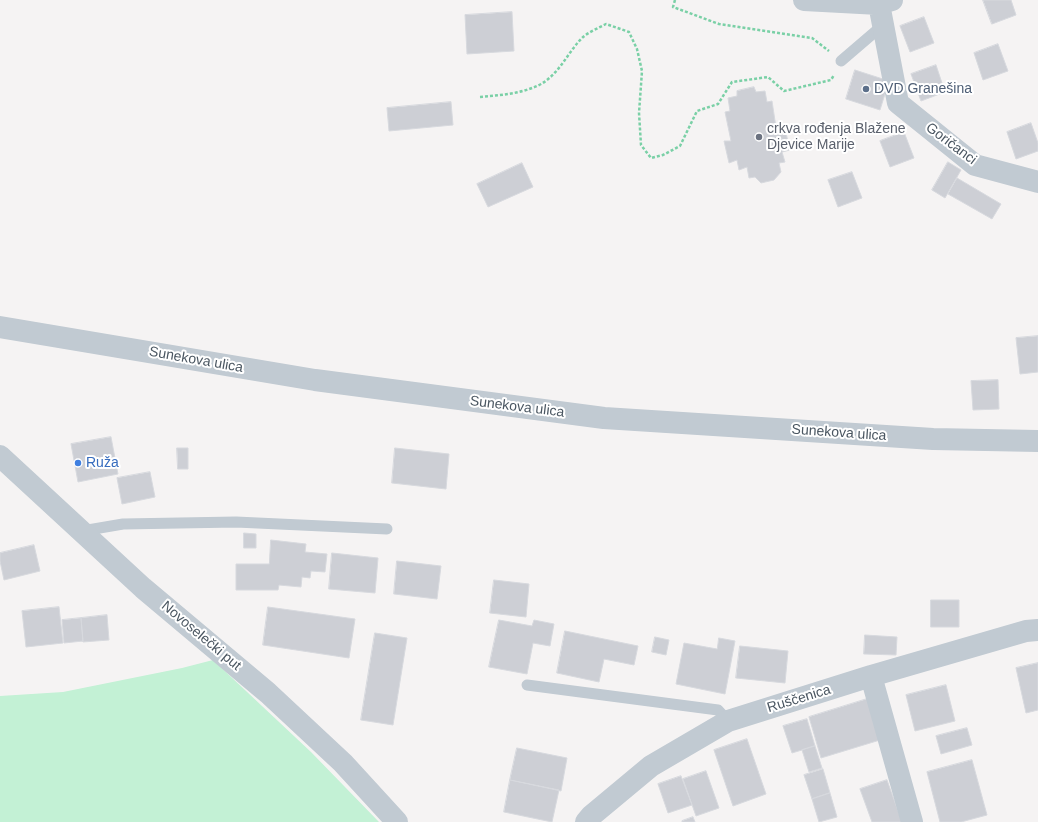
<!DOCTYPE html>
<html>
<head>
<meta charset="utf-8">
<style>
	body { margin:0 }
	canvas { display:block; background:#f5f3f3 }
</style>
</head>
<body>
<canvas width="1038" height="822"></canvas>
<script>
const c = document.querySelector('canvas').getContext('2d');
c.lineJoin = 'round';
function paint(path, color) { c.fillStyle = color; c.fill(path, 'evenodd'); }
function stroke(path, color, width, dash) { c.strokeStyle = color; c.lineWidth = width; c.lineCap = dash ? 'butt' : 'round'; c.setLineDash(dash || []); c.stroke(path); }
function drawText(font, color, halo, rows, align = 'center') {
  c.font = font + ' Helvetica,sans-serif'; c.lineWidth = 4; c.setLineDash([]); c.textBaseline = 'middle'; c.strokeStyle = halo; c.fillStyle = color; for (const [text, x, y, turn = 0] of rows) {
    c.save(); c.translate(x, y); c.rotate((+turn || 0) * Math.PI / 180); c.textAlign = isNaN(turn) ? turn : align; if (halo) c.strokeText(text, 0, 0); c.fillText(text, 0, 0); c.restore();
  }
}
paint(new Path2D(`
	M213,660L311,752L379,822H0V696L63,692L182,668Z`), '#c3f1d5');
const building = new Path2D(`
	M983,0H1011L1016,15L992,24Z
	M512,12L514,51L467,54L465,15Z
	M924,17L934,43L910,52L900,26Z
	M998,44L1008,71L983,80L974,53Z
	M936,65L945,92L921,101L911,74Z
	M855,70L889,81L880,110L846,99Z
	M754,87L756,92L765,91L767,102L772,101L777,134L786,133L790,150L782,152L785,162L779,163L781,172L774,180L761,183L755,177L749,178L747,167L739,170L737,160L729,163L724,141H731L725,112L730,111L728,98L737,96V91Z
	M451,102L453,125L389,131L387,108Z
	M1031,123L1038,143V151L1016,159L1007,132Z
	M904,132L914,158L890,167L880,141Z
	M948,162L961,170L945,198L932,190Z
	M522,163L533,187L488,207L477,184Z
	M852,172L862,198L838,207L828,180Z
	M957,178L1001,204L992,219L948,194Z
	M1038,336V372L1020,374L1016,338Z
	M998,380L999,409L973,410L971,381Z
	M111,437L118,474L78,482L71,444Z
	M177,448H188V469H178Z
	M395,448L449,454L446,489L392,483Z
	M150,472L155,497L122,504L117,478Z
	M244,533L256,534V548H244Z
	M271,540L306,544L305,552L327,554L325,572L311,571L310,578L302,577L301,587L279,585L278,590H236V564H269Z
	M34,545L40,571L4,580L0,561V553Z
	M332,553L378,558L375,593L329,589Z
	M397,561L441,566L437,599L394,594Z
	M494,580L529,584L526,617L490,613Z
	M931,600H959V627H931Z
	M59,607L63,643L26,647L22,611Z
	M268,607L355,619L349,658L263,645Z
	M107,615L109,640L83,642L81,618Z
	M81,618L83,641L64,643L62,620Z
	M499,620L532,626L534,620L554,624L550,646L533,643L527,674L489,667Z
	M565,631L638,646L634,665L604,659L599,682L557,673Z
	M375,633L407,638L393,725L361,720Z
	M865,635L897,637L896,655L864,654Z
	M655,637L669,640L666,655L652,652Z
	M719,638L735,641L725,694L676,684L684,643L717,649Z
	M740,646L788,651L785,683L736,678Z
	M1038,663V710L1026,713L1016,668Z
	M946,685L955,721L915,731L906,695Z
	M867,699L880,740L821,758L809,717Z
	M807,719L815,746L792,753L783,726Z
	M967,728L972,745L941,754L936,736Z
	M747,739L766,794L733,806L714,750Z
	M815,746L822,768L809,772L802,750Z
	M517,748L567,758L561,791L510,780Z
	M972,760L987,815L961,822H940L927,772Z
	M823,769L830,793L812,799L804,775Z
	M706,771L719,808L696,816L683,779Z
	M681,776L692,805L668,813L658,784Z
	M510,780L559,790L552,822L504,812Z
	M887,780L902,822H872L860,789Z
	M830,793L837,817L819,822L812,799Z
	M693,817L695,822H682V821Z`);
paint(building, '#cdcfd5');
stroke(building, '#d7d9de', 1);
stroke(new Path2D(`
	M675,0L673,7L719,24L812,38L829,51
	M480,97C501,95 522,94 541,84C560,73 568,52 582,38C588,32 599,28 606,24L629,32L637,49L642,71L639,113L641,145L651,158L663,155L680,146L697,111L718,104L732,82L768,77L784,91L831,80L834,75`), '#7ad0a6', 2.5, [3, 2]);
stroke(new Path2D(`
	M841,61L883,25
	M82,531L123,524L236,522L387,529
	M527,685L718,710L728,721`), '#c1cad2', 11);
stroke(new Path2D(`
	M804,0L879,4L892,0
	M879,4L898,103L975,165L1038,182
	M871,676L912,822
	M586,822L591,816L651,766L728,721L871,676L1026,631L1038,630`), '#c1cad2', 22);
stroke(new Path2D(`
	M0,327L315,380L604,418L933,439L1038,441
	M0,456L143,588L268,693L343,763L397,822`), '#c1cad2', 22);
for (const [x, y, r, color] of [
	[866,89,4,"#5c6f8a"],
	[759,137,4,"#6b7280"],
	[78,463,4,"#3f7fe0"]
]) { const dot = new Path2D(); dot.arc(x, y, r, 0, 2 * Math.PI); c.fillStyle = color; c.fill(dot); stroke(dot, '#fff', 1.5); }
drawText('14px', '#4e5e75', '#fff', [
	["DVD Granešina",874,89]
], 'left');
drawText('14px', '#5b616d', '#fff', [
	["crkva rođenja Blažene",767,129],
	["Djevice Marije",767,145]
], 'left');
drawText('14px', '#4a5661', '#fff', [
	["Goričanci",951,144,37],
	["Sunekova ulica",196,360,10],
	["Sunekova ulica",517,407,7],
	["Sunekova ulica",839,433,4],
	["Novoselečki put",201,636,40],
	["Ruščenica",799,699,-17]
]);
drawText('14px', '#366cbe', '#fff', [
	["Ruža",86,463]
], 'left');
</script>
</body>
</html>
